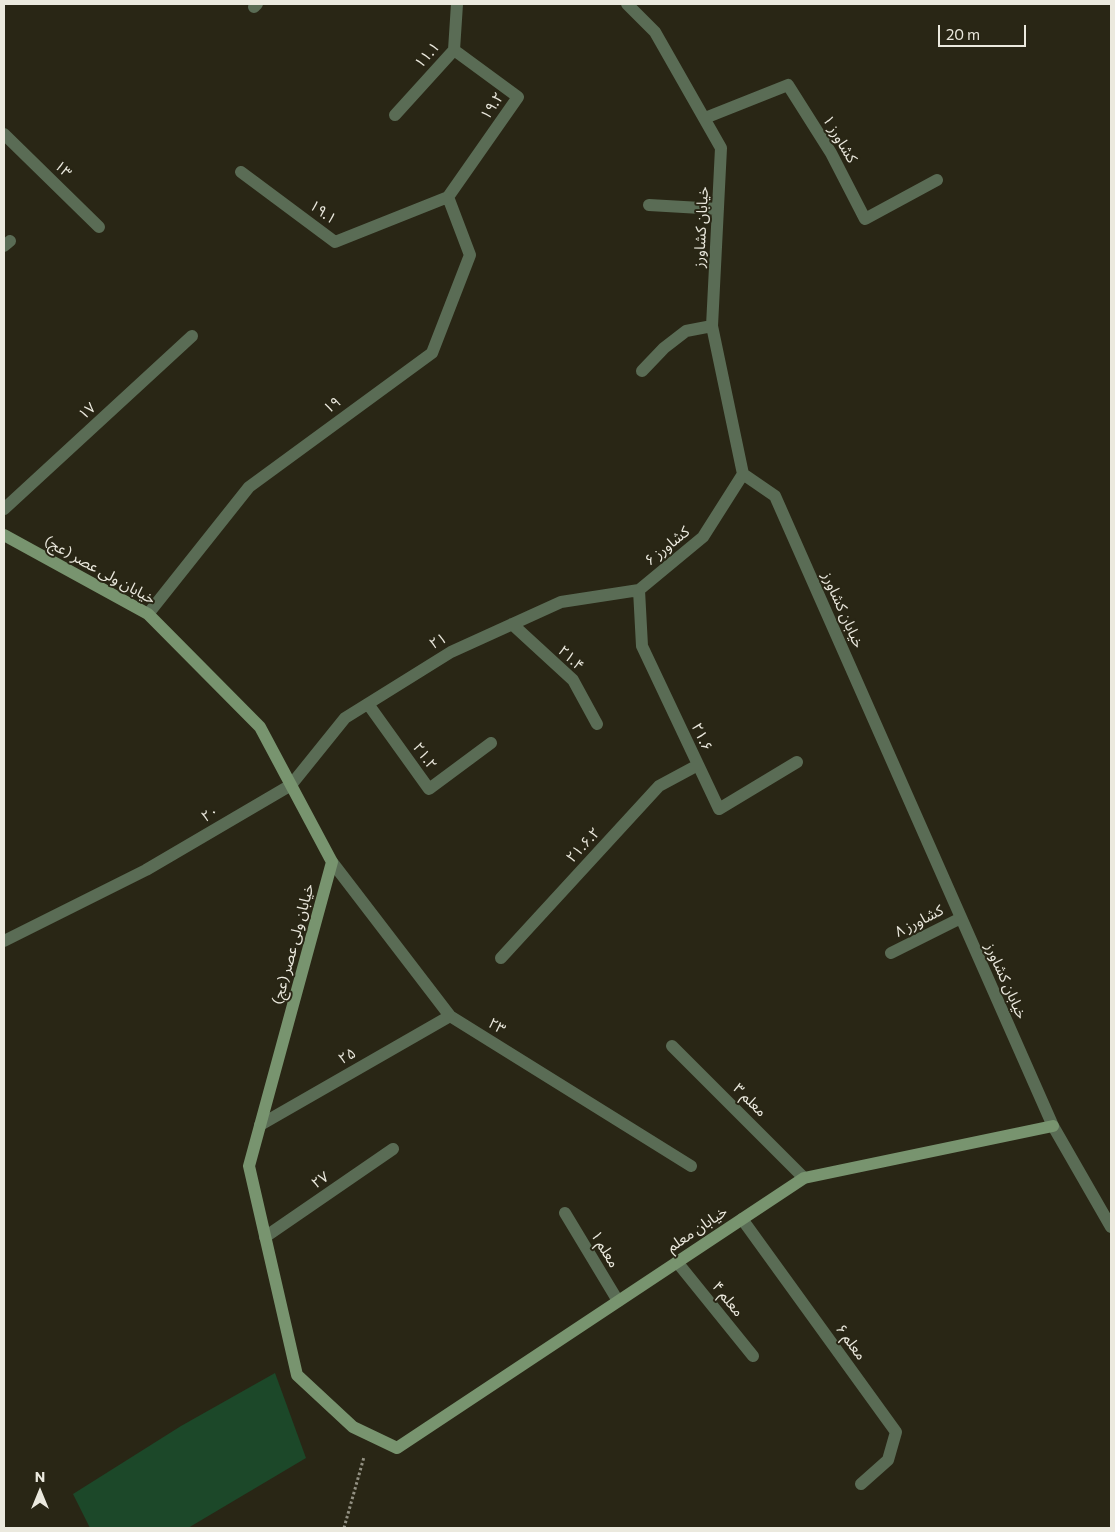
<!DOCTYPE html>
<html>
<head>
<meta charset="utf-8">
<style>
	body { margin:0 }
	#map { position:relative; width:1115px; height:1532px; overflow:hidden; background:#292615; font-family:Commissioner,sans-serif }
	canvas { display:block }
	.frame { position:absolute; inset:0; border:5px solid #ebe9de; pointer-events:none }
	.north { position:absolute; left:15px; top:1467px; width:50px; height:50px; -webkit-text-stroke:4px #292615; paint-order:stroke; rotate:0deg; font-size:14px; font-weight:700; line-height:20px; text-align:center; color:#ebe9de }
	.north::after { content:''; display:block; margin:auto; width:18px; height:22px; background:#ebe9de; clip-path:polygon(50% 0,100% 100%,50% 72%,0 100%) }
	.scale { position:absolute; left:938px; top:25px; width:88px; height:22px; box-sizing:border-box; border:2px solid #ebe9de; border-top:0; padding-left:6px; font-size:15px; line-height:18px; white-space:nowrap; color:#ebe9de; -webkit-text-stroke:4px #292615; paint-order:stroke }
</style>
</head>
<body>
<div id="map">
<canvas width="1115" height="1532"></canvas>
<div class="frame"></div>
<div class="north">N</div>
<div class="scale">20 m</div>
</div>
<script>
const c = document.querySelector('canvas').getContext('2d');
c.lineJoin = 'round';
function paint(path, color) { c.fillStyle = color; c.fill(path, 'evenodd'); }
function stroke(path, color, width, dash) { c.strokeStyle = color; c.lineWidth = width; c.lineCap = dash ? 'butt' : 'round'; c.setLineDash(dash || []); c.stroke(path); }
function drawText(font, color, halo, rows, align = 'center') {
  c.font = font + ' Commissioner,"Noto Sans Arabic",sans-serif'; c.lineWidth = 4; c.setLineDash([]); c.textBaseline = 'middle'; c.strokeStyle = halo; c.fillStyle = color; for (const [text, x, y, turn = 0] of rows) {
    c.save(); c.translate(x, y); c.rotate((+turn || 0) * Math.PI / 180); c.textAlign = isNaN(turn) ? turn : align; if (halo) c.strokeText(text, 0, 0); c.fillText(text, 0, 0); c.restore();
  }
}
paint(new Path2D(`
	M275,1373L306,1458L188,1528H90L73,1494L181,1426Z`), '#1c4829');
stroke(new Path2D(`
	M344,1528L364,1457`), '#939183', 3, [2.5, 2.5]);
stroke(new Path2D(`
	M627,4L655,32L721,148L712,326L743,474L775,496L1053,1126L1111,1227
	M254,7L257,4
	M395,115L454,50L457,4
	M705,118L788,85L831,153L865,219L937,180
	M4,134L99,227
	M241,172L335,242L448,197
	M448,197L518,97L454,50
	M649,205L718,209
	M4,246L10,241
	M642,371L664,348L686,331L712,326
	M4,509L192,336
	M639,590L642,646L719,809L797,762
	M639,590L703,537L743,474
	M148,614L249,487L432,353L470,255L448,197
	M512,624L573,680L597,724
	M368,704L429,789L491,743
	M332,862L450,1016L691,1166
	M4,941L146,870L291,785L345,718L451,652L561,602L639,590
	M891,953L961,918
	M501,958L659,786L698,765
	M672,1046L804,1178
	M260,1125L450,1016
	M565,1213L618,1301
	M742,1219L896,1432L888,1460L861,1484
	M265,1237L393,1149
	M677,1262L753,1356`), '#5a6c55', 12);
stroke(new Path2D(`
	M4,535L148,614L260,727L332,862L249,1166L297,1375L353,1427L397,1448L804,1178L1053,1126`), '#78946f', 12);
drawText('15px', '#ebe9de', '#292615', [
	["۱۱.۱",427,55,-48],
	["۱۹.۲",492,106,-56],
	["۱ کشاورز",840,139,59],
	["۱۳",63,169,45],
	["۱۹.۱",323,212,36],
	["خیابان کشاورز",701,227,-87],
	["۱۹",332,405,-37],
	["۱۷",87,411,-43],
	["۶ کشاورز",667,546,-39],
	["خیابان ولی عصر (عج)",100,570,29],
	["خیابان کشاورز",843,610,66],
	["۲۱",438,641,-30],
	["۲۱.۴",571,658,43],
	["۲۱.۶",702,737,65],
	["۲۱.۲",425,756,54],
	["۲۰",210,814,-30],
	["۲۱.۶.۲",583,845,-47],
	["۸ کشاورز",919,921,-27],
	["خیابان ولی عصر (عج)",293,944,-75],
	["خیابان کشاورز",1006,981,66],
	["۲۳",497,1026,32],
	["۲۵",347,1056,-30],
	["۳ معلم",750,1100,45],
	["۲۷",320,1180,-34],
	["خیابان معلم",697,1229,-34],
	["۱ معلم",605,1249,59],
	["۴ معلم",728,1299,51],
	["۶ معلم",851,1342,54]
]);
</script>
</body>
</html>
